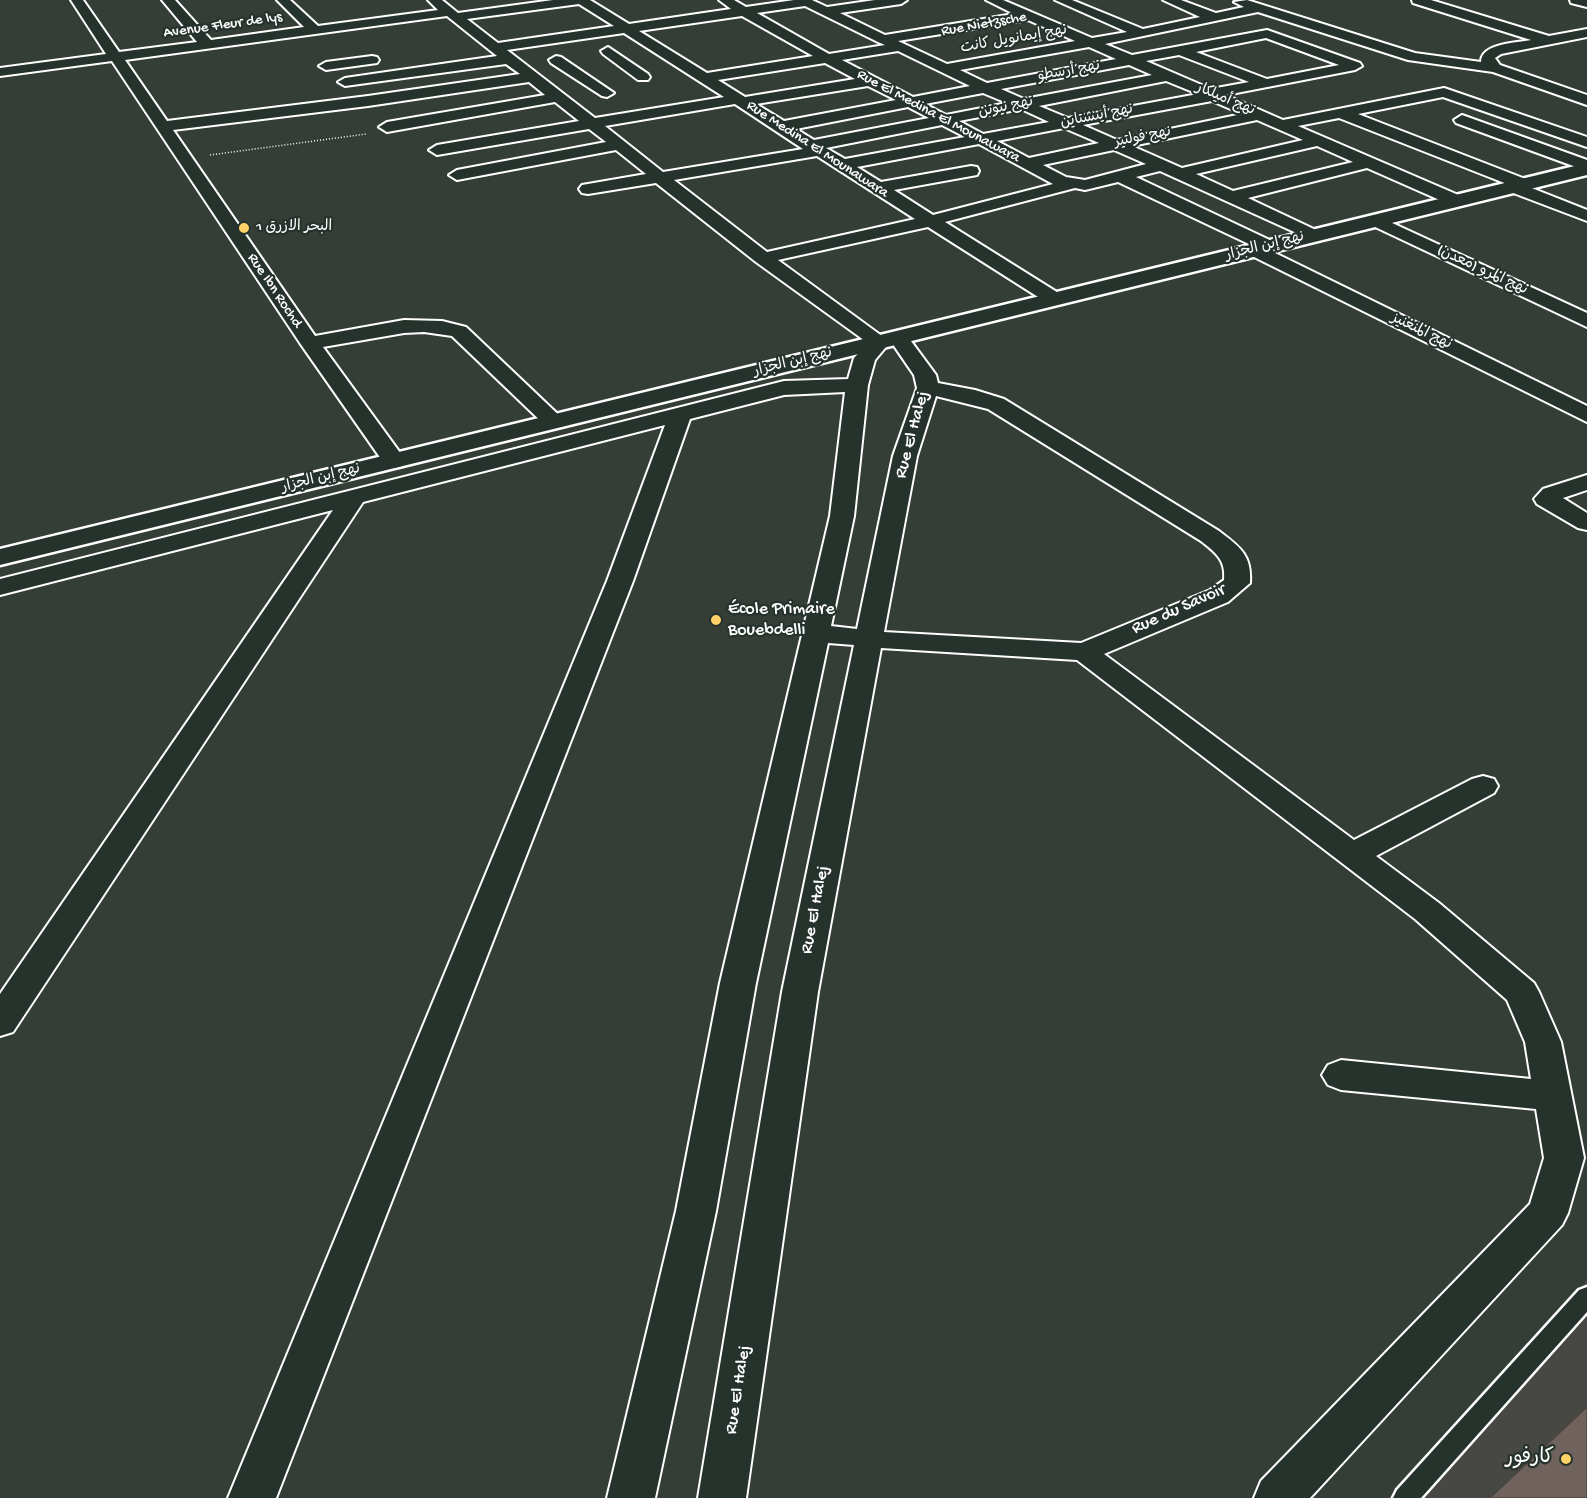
<!DOCTYPE html>
<html>
<head>
<meta charset="utf-8">
<style>
	body { margin:0 }
	canvas { display:block; background:#353d37 }
</style>
</head>
<body>
<canvas width="1587" height="1498"></canvas>
<script>
const c = document.querySelector('canvas').getContext('2d');
c.lineJoin = 'round';
function paint(path, color) { c.fillStyle = color; c.fill(path, 'evenodd'); }
function stroke(path, color, width, dash) { c.strokeStyle = color; c.lineWidth = width; c.lineCap = dash ? 'butt' : 'round'; c.setLineDash(dash || []); c.stroke(path); }
function drawText(font, color, halo, rows, align = 'center') {
  c.font = font + ' "Gochi Hand","Playpen Sans Arabic",sans-serif'; c.lineWidth = 4.5; c.setLineDash([]); c.textBaseline = 'middle'; c.strokeStyle = halo; c.fillStyle = color; for (const [text, x, y, turn = 0] of rows) {
    c.save(); c.translate(x, y); c.rotate((+turn || 0) * Math.PI / 180); c.textAlign = isNaN(turn) ? turn : align; if (halo) c.strokeText(text, 0, 0); c.fillText(text, 0, 0); c.restore();
  }
}
paint(new Path2D(`
	M1587,1280V1498H1389Z`), '#474843');
const building = new Path2D(`
	M1587,1407V1498H1490Z`);
paint(building, '#70635e');
stroke(building, '#4e4542', 1.5);
const service = new Path2D(`
	M1587,1287V1312L1421,1498H1393L1397,1490L1579,1290Z`);
const minor = new Path2D(`
	M71,0H83L119,52L197,42L162,0H175L211,40L304,27L277,0H290L318,26L438,10L428,0H442L458,13L553,0H590L629,24L731,9L719,0H734L746,7L794,0H812L827,7L875,0H907L901,4L840,13L885,35L1014,14L986,0H1003L1092,38L1127,32L1055,0H1072L1143,29L1200,17L1163,0H1181L1216,13L1244,7L1234,2L1247,0L1415,53L1481,62C1481,43 1517,43 1531,40L1413,3L1412,0H1431L1549,36L1587,29V37L1501,54L1495,58L1500,65L1587,95V105L1493,72L1408,60L1258,12L1105,44L1132,55L1267,30L1360,63L1362,66L1355,70L1226,95L1283,120L1444,88L1587,137V147L1443,97L1358,114L1528,180L1531,184L1529,187L1587,210V221L1508,191L1505,187L1507,184L1339,118L1298,126L1463,197L1466,201L1463,205H1451L1367,168L1248,198L1318,231L1321,235L1318,239L1312,240L1160,171L1136,177L1276,243L1278,247L1273,252L1587,406V422L1248,254L1246,250L1251,245L1118,182L1085,190L1075,188L945,222L1060,294L1063,298L1060,302H1046L928,227L778,260L890,342L875,360L868,385L854,516L831,626L857,629L893,456L917,388L914,375L888,337L891,333L898,331L905,333L936,375L938,383L975,390L1004,399L1219,531C1240,547 1252,555 1250,583L1228,602L1104,654L1354,840L1472,779L1483,776L1494,779L1498,786L1494,793L1376,856L1439,903L1534,983L1539,992L1561,1042L1584,1158L1568,1213L1562,1225L1310,1498H1254L1261,1481L1530,1204L1544,1158L1536,1109L1341,1090L1328,1085L1322,1075L1328,1065L1341,1060L1531,1079L1525,1042L1507,1000L1415,919L1077,660L881,648L818,992L746,1498H698L782,992L854,645L828,643L756,983L716,1211L655,1498H607L676,1211L720,983L830,516L845,392L784,395L690,419L633,581L276,1498H228L607,581L665,425L363,502L13,1032L0,1036V994L333,510L0,595V579L784,381L848,379L854,358L868,343L756,262L656,183L588,194L582,193L579,189L582,185L646,174L616,150L457,180L449,175L457,170L606,142L589,129L437,155L429,150L437,145L579,121L555,102L387,132L379,127L387,122L545,95L529,82L368,106L173,130L315,336L404,320L442,321L466,327L565,421L562,426L554,428L546,426L452,336L424,332L404,333L323,347L406,461L402,466L394,468L386,466L300,343L112,61L0,76V68L106,54ZM579,4L614,26L498,43L467,19ZM805,6L878,42L885,45L829,54L757,13ZM447,16L497,56L345,78L338,82L345,86L506,64L520,74L368,96L167,121L125,60ZM742,16L813,56L707,73L639,31ZM1028,20L1075,41L947,64L898,41ZM624,33L724,97L595,118L507,50ZM1266,38L1339,65L1267,79L1196,52ZM1089,47L1116,59L987,83L960,70ZM898,51L970,86L913,97L842,60ZM1179,55L1249,82L1211,89L1146,61ZM825,63L855,79L745,97L718,80ZM1129,65L1152,75L1024,99L1001,89ZM1166,81L1198,94L1068,118L1039,106ZM868,86L896,100L784,121L756,104ZM983,93L1007,103L946,115L925,104ZM1212,101L1242,114L1117,140L1083,125ZM735,104L803,149L663,172L605,126ZM908,107L929,118L814,140L796,129ZM1021,109L1049,122L983,134L959,121ZM1257,120L1303,140L1182,168L1132,146ZM942,125L965,137L845,159L826,148ZM1064,128L1099,143L1029,158L997,141ZM979,144L1053,184L933,215L894,190L977,175L979,171L977,167L971,166L881,182L857,167ZM1317,146L1353,162L1233,191L1196,174ZM1114,150L1146,164L1085,180L1066,177L1043,165ZM817,156L915,219L767,252L674,180ZM936,396L988,409L1201,541C1216,553 1226,560 1224,580L1210,590L1081,643L884,632L917,456Z
	M1570,0H1587V7L1571,3Z
	M608,47L648,74L650,77L648,80H638L603,54L601,51Z
	M372,56L377,57L379,60L377,63L326,70L319,66L326,62Z
	M556,56L561,57L614,93L607,97L602,96L551,63L549,60Z
	M1462,115L1587,160V171L1456,123L1454,120Z
	M1377,216L1587,313V327L1371,225L1368,221L1371,217Z
	M1587,475V490L1563,498L1587,513V530L1578,528L1537,504L1534,499L1543,489Z`);
const tertiary = new Path2D(`
	M1587,163V175L0,565V549Z`);
stroke(service, '#fff', 5);
stroke(minor, '#fff', 4);
stroke(tertiary, '#fff', 5);
stroke(new Path2D(`
	M210,155L366,134`), '#fff', 1.5, [1, 2]);
paint(service, '#26332d');
paint(minor, '#26332d');
paint(tertiary, '#26332d');
for (const [x, y, r, color] of [
	[244,228,6,"#ffd166"],
	[716,620,6,"#ffd166"],
	[1566,1459,6,"#ffd166"]
]) { const dot = new Path2D(); dot.arc(x, y, r, 0, 2 * Math.PI); c.fillStyle = color; c.fill(dot); stroke(dot, '#26332d', 2); }
drawText('15px', '#fff', '#26332d', [
	["Rue Nietzsche",984,25,-10],
	["Avenue Fleur de lys",223,26,-8],
	["نهج إيمانويل كانت",1014,40,-10],
	["نهج أرسطو",1069,72,-10],
	["نهج أميلكار",1225,100,23],
	["نهج نيوتن",1006,108,-12],
	["Rue El Medina El Mounawara",938,117,28],
	["نهج أينشتاين",1097,117,-11],
	["نهج فولتير",1143,138,-11],
	["Rue Medina El Mounawara",817,150,33],
	["نهج إبن الجزار",1265,247,-14],
	["نهج المرو (معدن)",1482,271,25],
	["Rue Ibn Rochd",274,291,56],
	["نهج المنغنيز",1421,332,26],
	["نهج إبن الجزار",793,363,-14],
	["نهج إبن الجزار",321,479,-14]
]);
drawText('15px', '#fff', '#26332d', [
	["1 البحر الازرق",256,228]
], 'left');
drawText('18px', '#fff', '#26332d', [
	["Rue El Halej",913,435,-75],
	["Rue du Savoir",1179,610,-24],
	["Rue El Halej",816,910,-79],
	["Rue El Halej",739,1390,-81]
]);
drawText('18px', '#fff', '#26332d', [
	["École Primaire",728,610],
	["Bouebdelli",728,631]
], 'left');
drawText('21px', '#fff', '#26332d', [
	["كارفور",1554,1459]
], 'right');
</script>
</body>
</html>
